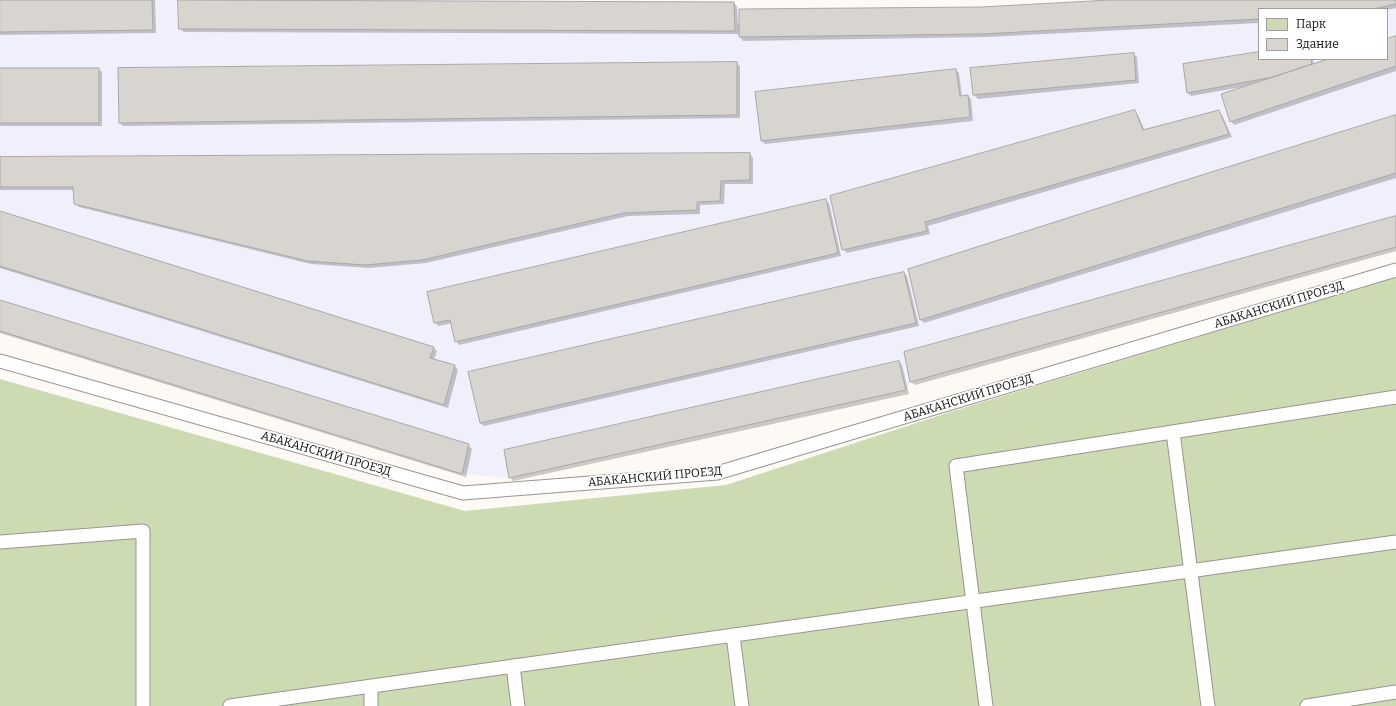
<!DOCTYPE html>
<html>
<head>
<meta charset="utf-8">
<style>
	body { margin:0 }
	#map { position:relative; width:1396px; height:706px; overflow:hidden; background:#fdfaf6; font-family:Bitter,serif }
	canvas { display:block }
	.legend { position:absolute; left:1258px; top:8px; width:130px; height:52px; box-sizing:border-box; background:#fff; border:1px solid #a09f9f; margin:0; padding:5px 7px; list-style:none; font-size:12px; color:#11100f }
	.legend li { display:flex; align-items:center; gap:8px; height:20px }
	.legend b { width:20px; border:1px solid #a09f9f }
</style>
</head>
<body>
<div id="map">
<canvas width="1396" height="706"></canvas>
<ul class="legend">
<li><b style="height:11px;background:#cddbb2"></b>Парк</li>
<li><b style="height:11px;background:#d8d4d0"></b>Здание</li>
</ul>
</div>
<script>
const c = document.querySelector('canvas').getContext('2d');
c.lineJoin = 'round';
function paint(path, color) { c.fillStyle = color; c.fill(path, 'evenodd'); }
function stroke(path, color, width, dash) { c.strokeStyle = color; c.lineWidth = width; c.lineCap = dash ? 'butt' : 'round'; c.setLineDash(dash || []); c.stroke(path); }
function drawText(font, color, halo, rows, align = 'center') {
  c.font = font + ' Bitter,serif'; c.lineWidth = 4; c.setLineDash([]); c.textBaseline = 'middle'; c.strokeStyle = halo; c.fillStyle = color; for (const [text, x, y, turn = 0] of rows) {
    c.save(); c.translate(x, y); c.rotate((+turn || 0) * Math.PI / 180); c.textAlign = isNaN(turn) ? turn : align; if (halo) c.strokeText(text, 0, 0); c.fillText(text, 0, 0); c.restore();
  }
}
paint(new Path2D(`
	M0,0H432L734,2L739,9L981,7L1110,0H1396V247L910,382L906,390L509,478L462,474L0,332ZM1259,9H1387V59H1259Z`), '#f0effc');
paint(new Path2D(`
	M1396,277V706H0V379L465,511L726,485L950,412Z`), '#cddbb2');
paint(new Path2D(`
	M0,0H155L156,33L0,35Z
	M179,0L734,3L737,7L738,24L981,8L1130,0H1396V8L1387,10V9H1259V23L987,37L743,41L740,37V34L184,32L180,29Z
	M1396,37V71L1234,125L1231,121L1242,87L1191,96L1188,93L1259,53V59H1313L1314,65L1331,59H1387V40Z
	M1133,54L1137,57L1139,83L978,99L974,95L971,69Z
	M736,63L740,66V118L123,126L120,123Z
	M0,69H98L102,72V126H0Z
	M956,70L959,73L962,96H968L971,99L973,121L765,144L762,141Z
	M1134,111L1138,115L1145,131L1219,112L1222,115L1232,137L928,226L930,234L847,253L843,249Z
	M1396,116V178L924,323L921,320L910,270Z
	M750,154L753,158V184H725L724,204L700,205V214L628,216L426,263L369,268L311,264L79,207L75,203L74,190H0V158Z
	M825,200L829,203L841,256L459,345L456,341L452,323L439,326L435,323Z
	M0,212L433,347L437,351L434,360L455,366L458,370L448,408L0,268Z
	M1396,217V251L915,385L911,382Z
	M904,273L907,276L919,326L484,426L480,423Z
	M0,302L468,445L472,449L466,477L0,333Z
	M899,362L902,365L909,394L513,481L510,477Z`), '#0003');
const building = new Path2D(`
	M0,0H152L153,30L0,32Z
	M178,0L734,2L735,31L179,29Z
	M1110,0H1396V4L1373,9H1259V19L983,34L739,37V9L981,7Z
	M1396,36V66L1230,122L1221,94L1328,59H1387V39Z
	M1259,52V59H1311L1312,64L1273,77L1187,93L1183,64Z
	M1134,53L1136,80L973,95L970,68Z
	M737,62V115L119,123L118,68Z
	M0,68H99V123H0Z
	M956,69L960,96L968,95L970,117L761,141L755,92Z
	M1135,110L1143,130L1219,110L1229,134L925,222L927,231L842,250L830,196Z
	M1396,115V173L920,320L908,269L1205,174Z
	M750,153V180L721,181L720,201L697,202V210L624,213L422,260L365,265L307,261L74,204L73,187H0V157Z
	M826,199L838,253L455,342L450,320L434,323L427,292Z
	M0,211L434,347L430,358L455,365L444,405L0,266Z
	M1396,216V247L910,382L904,352Z
	M904,272L916,323L480,423L468,372Z
	M0,300L469,444L462,474L0,331Z
	M899,361L906,390L509,478L504,450Z`);
paint(building, '#d8d4d0');
stroke(building, '#aca8a4', 1);
const service = new Path2D(`
	M0,361L463,493L717,473L1396,270
	M1173,432L1208,706
	M0,542L143,531V706
	M733,635L742,706
	M513,666L518,706
	M371,686V706
	M230,706L1396,542
	M986,706L956,466L1396,397
	M1307,706L1396,692`);
stroke(service, '#999592', 15);
stroke(service, '#fff', 13);
drawText('12px', '#11100f', '#fff', [
	["АБАКАНСКИЙ ПРОЕЗД",1279,305,-17],
	["АБАКАНСКИЙ ПРОЕЗД",968,398,-17],
	["АБАКАНСКИЙ ПРОЕЗД",326,454,16],
	["АБАКАНСКИЙ ПРОЕЗД",655,477,-5]
]);
</script>
</body>
</html>
